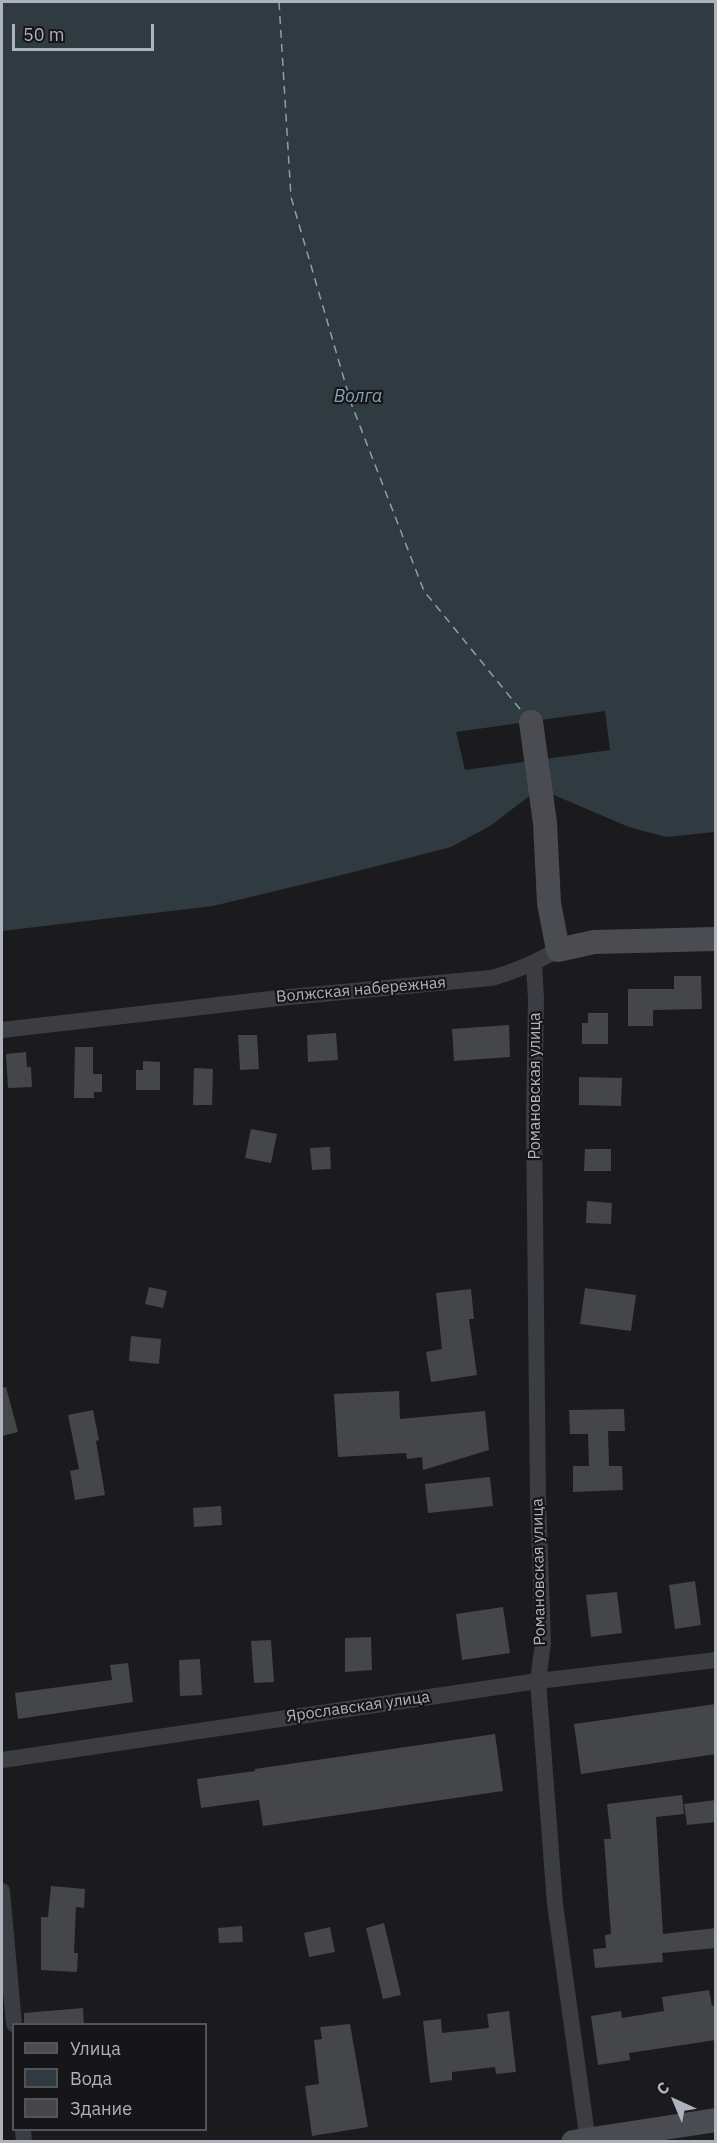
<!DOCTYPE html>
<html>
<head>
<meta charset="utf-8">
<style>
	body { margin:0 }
	#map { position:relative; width:717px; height:2143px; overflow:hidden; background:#1b1b1d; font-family:"IBM Plex Sans",sans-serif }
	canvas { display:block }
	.frame { position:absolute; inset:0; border:3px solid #aeb2bc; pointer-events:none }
	.legend { position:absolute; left:12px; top:2023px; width:195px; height:108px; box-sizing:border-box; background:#161618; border:2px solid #53545a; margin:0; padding:8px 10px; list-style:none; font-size:18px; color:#aeb2bc }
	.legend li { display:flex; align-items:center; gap:12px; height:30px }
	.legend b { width:30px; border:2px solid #53545a }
	.north { position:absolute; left:645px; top:2071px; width:60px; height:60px; -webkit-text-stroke:4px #161618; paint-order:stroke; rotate:316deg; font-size:16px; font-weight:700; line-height:24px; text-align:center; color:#aeb2bc }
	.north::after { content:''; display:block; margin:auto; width:21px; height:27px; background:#aeb2bc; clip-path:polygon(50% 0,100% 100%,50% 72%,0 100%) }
	.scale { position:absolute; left:12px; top:24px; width:142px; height:27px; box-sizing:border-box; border:3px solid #aeb2bc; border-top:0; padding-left:8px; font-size:18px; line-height:21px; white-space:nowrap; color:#aeb2bc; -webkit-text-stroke:4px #161618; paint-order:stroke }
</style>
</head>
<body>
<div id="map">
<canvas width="717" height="2143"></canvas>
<div class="frame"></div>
<ul class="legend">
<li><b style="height:8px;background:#4a4c52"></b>Улица</li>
<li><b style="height:16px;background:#303a41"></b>Вода</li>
<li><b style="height:16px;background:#45464a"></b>Здание</li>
</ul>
<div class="north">С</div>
<div class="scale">50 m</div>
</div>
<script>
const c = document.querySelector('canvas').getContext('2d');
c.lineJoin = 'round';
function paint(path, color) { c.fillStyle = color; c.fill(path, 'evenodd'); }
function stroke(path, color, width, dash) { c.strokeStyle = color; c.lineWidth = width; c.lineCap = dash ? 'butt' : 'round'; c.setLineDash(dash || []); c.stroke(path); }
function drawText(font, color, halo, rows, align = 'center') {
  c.font = font + ' "IBM Plex Sans",sans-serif'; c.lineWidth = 4.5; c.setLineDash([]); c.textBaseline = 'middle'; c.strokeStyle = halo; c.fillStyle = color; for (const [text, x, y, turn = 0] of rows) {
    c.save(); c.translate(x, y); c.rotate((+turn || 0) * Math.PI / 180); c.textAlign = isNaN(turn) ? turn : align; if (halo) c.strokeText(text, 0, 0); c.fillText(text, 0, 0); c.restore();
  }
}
paint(new Path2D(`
	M2,2H715V832L666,837L629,827L549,793L532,794L490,826L451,847L350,873L213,906L2,931Z`), '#303a41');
paint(new Path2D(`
	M605,711L610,750L465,770L456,732Z`), '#1b1b1d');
stroke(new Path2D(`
	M279,2L291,197L351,403L424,591L524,714`), '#86a1b6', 1.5, [8, 6]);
paint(new Path2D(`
	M674,976H701L702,1009L653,1010V1026H628V989H674Z
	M588,1013H608V1044H582V1023H588Z
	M509,1025L510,1057L454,1061L452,1029Z
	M336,1033L338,1060L308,1062L307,1035Z
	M238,1035H257L259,1069L240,1070Z
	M75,1047H93V1074H102V1092H94V1098H74Z
	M26,1052L27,1067H31L32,1087L8,1088L6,1054Z
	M143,1061L160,1062V1090H136V1070H143Z
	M194,1068L213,1069L212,1105H193Z
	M579,1077L622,1078L621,1106L579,1105Z
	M251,1129L277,1134L271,1163L245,1158Z
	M330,1147L331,1169L312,1170L310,1148Z
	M585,1149H611V1171H584Z
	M587,1201L612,1203L611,1224L586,1223Z
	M149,1287L167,1291L163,1308L145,1304Z
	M585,1288L636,1295L631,1331L580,1324Z
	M471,1289L474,1319H469L477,1375L431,1382L426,1352L442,1349L436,1293Z
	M131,1336L161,1339L159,1364L129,1361Z
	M6,1387L18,1432L2,1436V1388Z
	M399,1391L400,1419L485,1411L489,1450L423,1470L422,1457L407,1459L406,1453L338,1457L334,1394Z
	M624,1409L625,1431H608L609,1466H622L623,1490L573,1492V1466H589L588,1434H570L569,1410Z
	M93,1410L99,1440L96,1441L105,1495L75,1500L70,1471L79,1469L68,1415Z
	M490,1477L493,1506L428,1513L425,1484Z
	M221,1506L222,1525L194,1527L193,1508Z
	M695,1581L701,1625L675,1629L669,1585Z
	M617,1592L622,1633L591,1637L586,1595Z
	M503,1607L510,1653L462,1660L456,1614Z
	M371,1637L372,1670L345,1672V1638Z
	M271,1640L274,1682L254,1683L251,1641Z
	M200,1659L202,1695L180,1696L179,1660Z
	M128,1663L133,1702L18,1719L15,1693L112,1680L110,1665Z
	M716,1704V1754L581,1774L574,1724Z
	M495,1734L503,1791L263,1826L259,1800L201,1808L197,1779L255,1771V1769Z
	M682,1795L684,1814L656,1817L663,1934L716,1928V1948L662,1953L663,1962L595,1968L593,1949L606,1948L605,1935L611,1934L604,1839H611L607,1804Z
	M716,1800V1822L687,1825L684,1804Z
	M51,1886L85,1889L84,1908L76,1907L74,1953H78L77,1972L41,1970V1917H48Z
	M384,1923L401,1995L383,1999L366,1928Z
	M242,1926L243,1942L219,1943L218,1928Z
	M330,1927L335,1952L309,1957L304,1933Z
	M709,1990L712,2006L716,2005V2040L629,2053L630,2060L598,2065L591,2016L621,2011L622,2018L664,2011L662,1997Z
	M83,2008L84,2025H24V2013Z
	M509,2011L516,2072L496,2074L495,2067L452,2072V2080L430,2083L423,2021L441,2019L442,2033L489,2028L487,2014Z
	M350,2024L368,2127L312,2136L305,2086L319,2084L314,2040L322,2039L320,2027Z`), '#45464a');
stroke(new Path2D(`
	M534,964L536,999L534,1120L538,1498L543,1643L538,1681L555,1904L588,2142
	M2,1030L279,998L491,978C515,972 536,962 558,950
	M2,1760L538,1681L716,1660
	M2,1891L14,2024
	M23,2130L24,2142`), '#3c3d42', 16);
stroke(new Path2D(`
	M531,722L545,823L549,903L558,950L594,942L716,939
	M573,2142L716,2120`), '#4a4c52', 24);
drawText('16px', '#aeb2bc', '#161618', [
	["Волжская набережная",361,990,-5],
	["Романовская улица",535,1086,-90],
	["Романовская улица",539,1572,-91],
	["Ярославская улица",358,1707,-8]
]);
drawText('italic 18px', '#86a1b6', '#161618', [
	["Волга",358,397]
]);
</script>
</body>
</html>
